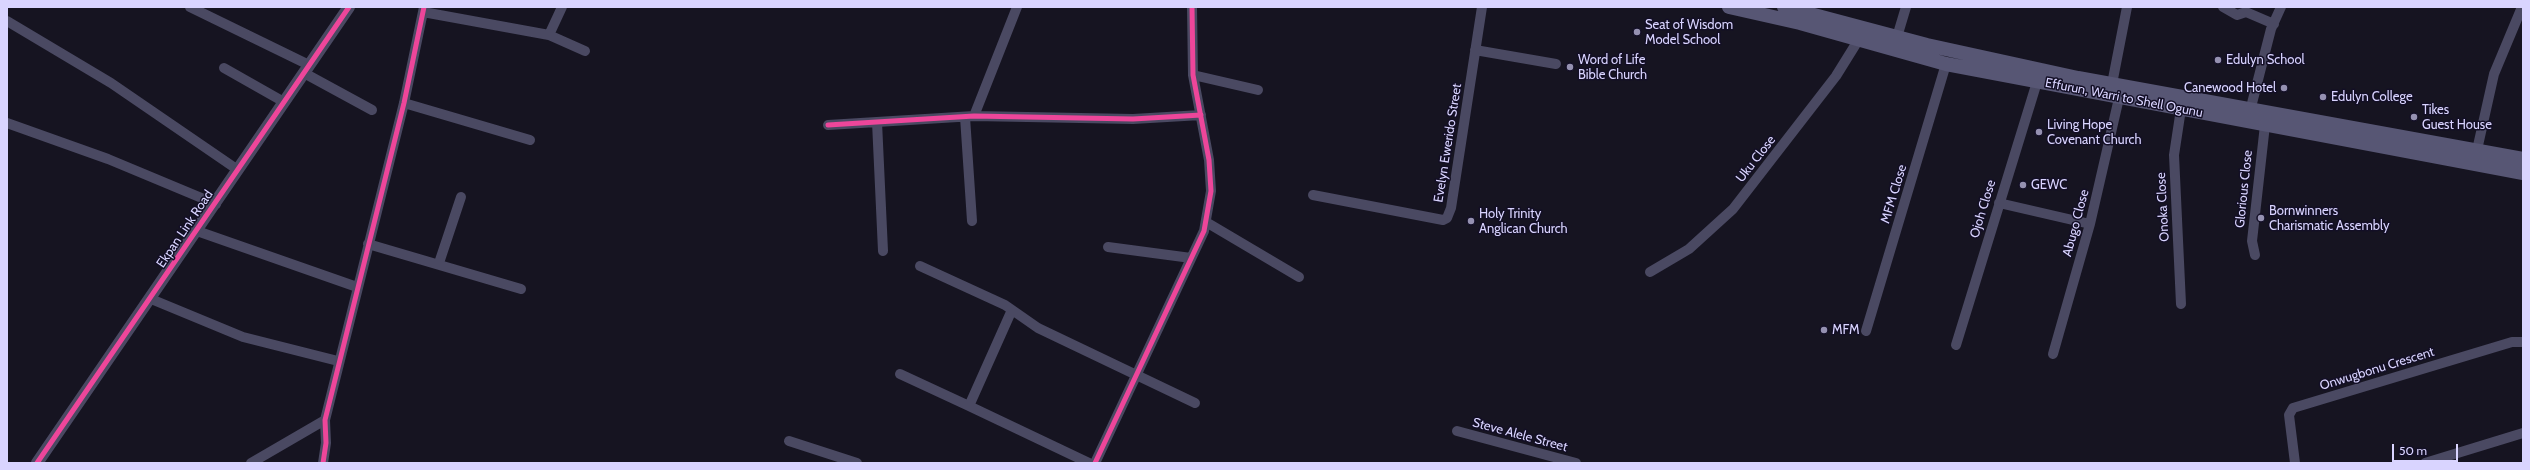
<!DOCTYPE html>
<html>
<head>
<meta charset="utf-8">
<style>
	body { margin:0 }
	#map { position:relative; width:2530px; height:470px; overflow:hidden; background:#161421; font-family:Cabin,sans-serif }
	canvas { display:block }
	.frame { position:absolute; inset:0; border:8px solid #d9d4ff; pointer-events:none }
	.scale { position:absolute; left:2392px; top:444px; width:66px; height:18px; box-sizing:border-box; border:2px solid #d9d4ff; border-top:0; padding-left:5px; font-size:12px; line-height:14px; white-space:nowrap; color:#d9d4ff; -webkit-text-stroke:3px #130f26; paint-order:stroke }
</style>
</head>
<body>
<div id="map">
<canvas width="2530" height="470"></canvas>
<div class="frame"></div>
<div class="scale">50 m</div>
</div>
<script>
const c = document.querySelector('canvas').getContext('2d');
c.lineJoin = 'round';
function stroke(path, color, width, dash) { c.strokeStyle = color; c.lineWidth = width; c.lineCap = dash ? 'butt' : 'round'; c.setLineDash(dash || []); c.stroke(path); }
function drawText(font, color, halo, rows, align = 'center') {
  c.font = font + ' Cabin,sans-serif'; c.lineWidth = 3; c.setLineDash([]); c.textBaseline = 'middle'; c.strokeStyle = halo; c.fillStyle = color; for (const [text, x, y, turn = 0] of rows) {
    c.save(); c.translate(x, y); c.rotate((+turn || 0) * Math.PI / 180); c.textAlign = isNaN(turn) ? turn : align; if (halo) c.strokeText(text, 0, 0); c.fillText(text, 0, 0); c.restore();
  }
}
stroke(new Path2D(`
	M190,7L309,65
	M2223,7L2237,15L2246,12L2274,24
	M423,12L549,35L585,51
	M7,21L111,83L238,170
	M549,35L562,7
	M1897,37L1906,7
	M1475,50L1556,64
	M224,68L284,102
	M304,73L372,110
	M1193,75L1258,90
	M2112,84L2127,7
	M404,103L530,140
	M2181,109L2174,155L2181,304
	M2249,115L2271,29L2281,7
	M974,116L1017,7
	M965,117L972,221
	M877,122L883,251
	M7,123L108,159L216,204
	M828,125L974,116L1133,119L1201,115
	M2477,150L2494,74L2522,7
	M1313,195L1443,220L1447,218L1451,208L1482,7
	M1999,203L2090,224
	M1206,222L1299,277
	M197,231L357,287
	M368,244L521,289
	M1108,247L1191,258
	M2255,255L2252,241L2265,125
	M439,263L461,197
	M920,266L1005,305L1038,328L1195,403
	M1650,272L1689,249L1733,209L1836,76L1859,39
	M151,299L243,337L338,361
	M1011,312L969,406L1089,463
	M1866,331L1946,64
	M1956,345L2037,82
	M2053,354L2090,224L2119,98
	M900,374L969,406
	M1457,431L1576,463
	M789,441L857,463
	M251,463L325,420
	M323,463L326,443L325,420L404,103L424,7
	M1095,463L1204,231L1211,191L1209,160L1193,75L1192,7
	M2295,463L2289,415L2293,408L2512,342H2523
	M2425,463L2523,433`), '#4a4962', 10);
stroke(new Path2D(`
	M37,463L349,7`), '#4a4962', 12);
stroke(new Path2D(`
	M1729,7L1800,23L1946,64L2523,173
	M1784,7L1927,45L2078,78L2523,159`), '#575674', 14);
stroke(new Path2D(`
	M828,125L974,116L1133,119L1201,115
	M37,463L349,7
	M323,463L326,443L325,420L404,103L424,7
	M1095,463L1204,231L1211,191L1209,160L1193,75L1192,7`), '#ed469a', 5);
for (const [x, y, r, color] of [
	[1637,32,4,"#9591b1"],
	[2218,60,4,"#9591b1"],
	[1570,67,4,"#9591b1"],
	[2284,88,4,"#9591b1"],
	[2323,97,4,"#9591b1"],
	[2414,117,4,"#9591b1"],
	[2039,132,4,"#9591b1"],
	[2023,185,4,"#9591b1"],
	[2261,218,4,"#9591b1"],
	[1471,221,4,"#9591b1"],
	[1824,330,4,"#9591b1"]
]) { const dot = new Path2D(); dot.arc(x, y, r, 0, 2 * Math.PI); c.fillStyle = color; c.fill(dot); stroke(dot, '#130f26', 1.5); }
drawText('13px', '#d9d4ff', '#130f26', [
	["Seat of Wisdom",1645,25],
	["Model School",1645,40],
	["Word of Life",1578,60],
	["Bible Church",1578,75],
	["Edulyn School",2226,60],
	["Canewood Hotel",2276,88,"right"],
	["Edulyn College",2331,97],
	["Tikes",2422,110],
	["Guest House",2422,125],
	["Living Hope",2047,125],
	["Covenant Church",2047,140],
	["GEWC",2031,185],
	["Bornwinners",2269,211],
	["Charismatic Assembly",2269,226],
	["Holy Trinity",1479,214],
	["Anglican Church",1479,229],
	["MFM",1832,330]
], 'left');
drawText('13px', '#d9d4ff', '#130f26', [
	["Effurun, Warri to Shell Ogunu",2124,98,11],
	["Evelyn Ewerido Street",1448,143,-81],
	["Uku Close",1756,159,-52],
	["Glorious Close",2244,189,-84],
	["MFM Close",1894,194,-73],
	["Onoka Close",2163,207,-93],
	["Ojoh Close",1983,209,-73],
	["Abugo Close",2076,223,-75],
	["Ekpan Link Road",185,229,-56],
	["Onwugbonu Crescent",2377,369,-17],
	["Steve Alele Street",1520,435,15]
]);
</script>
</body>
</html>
